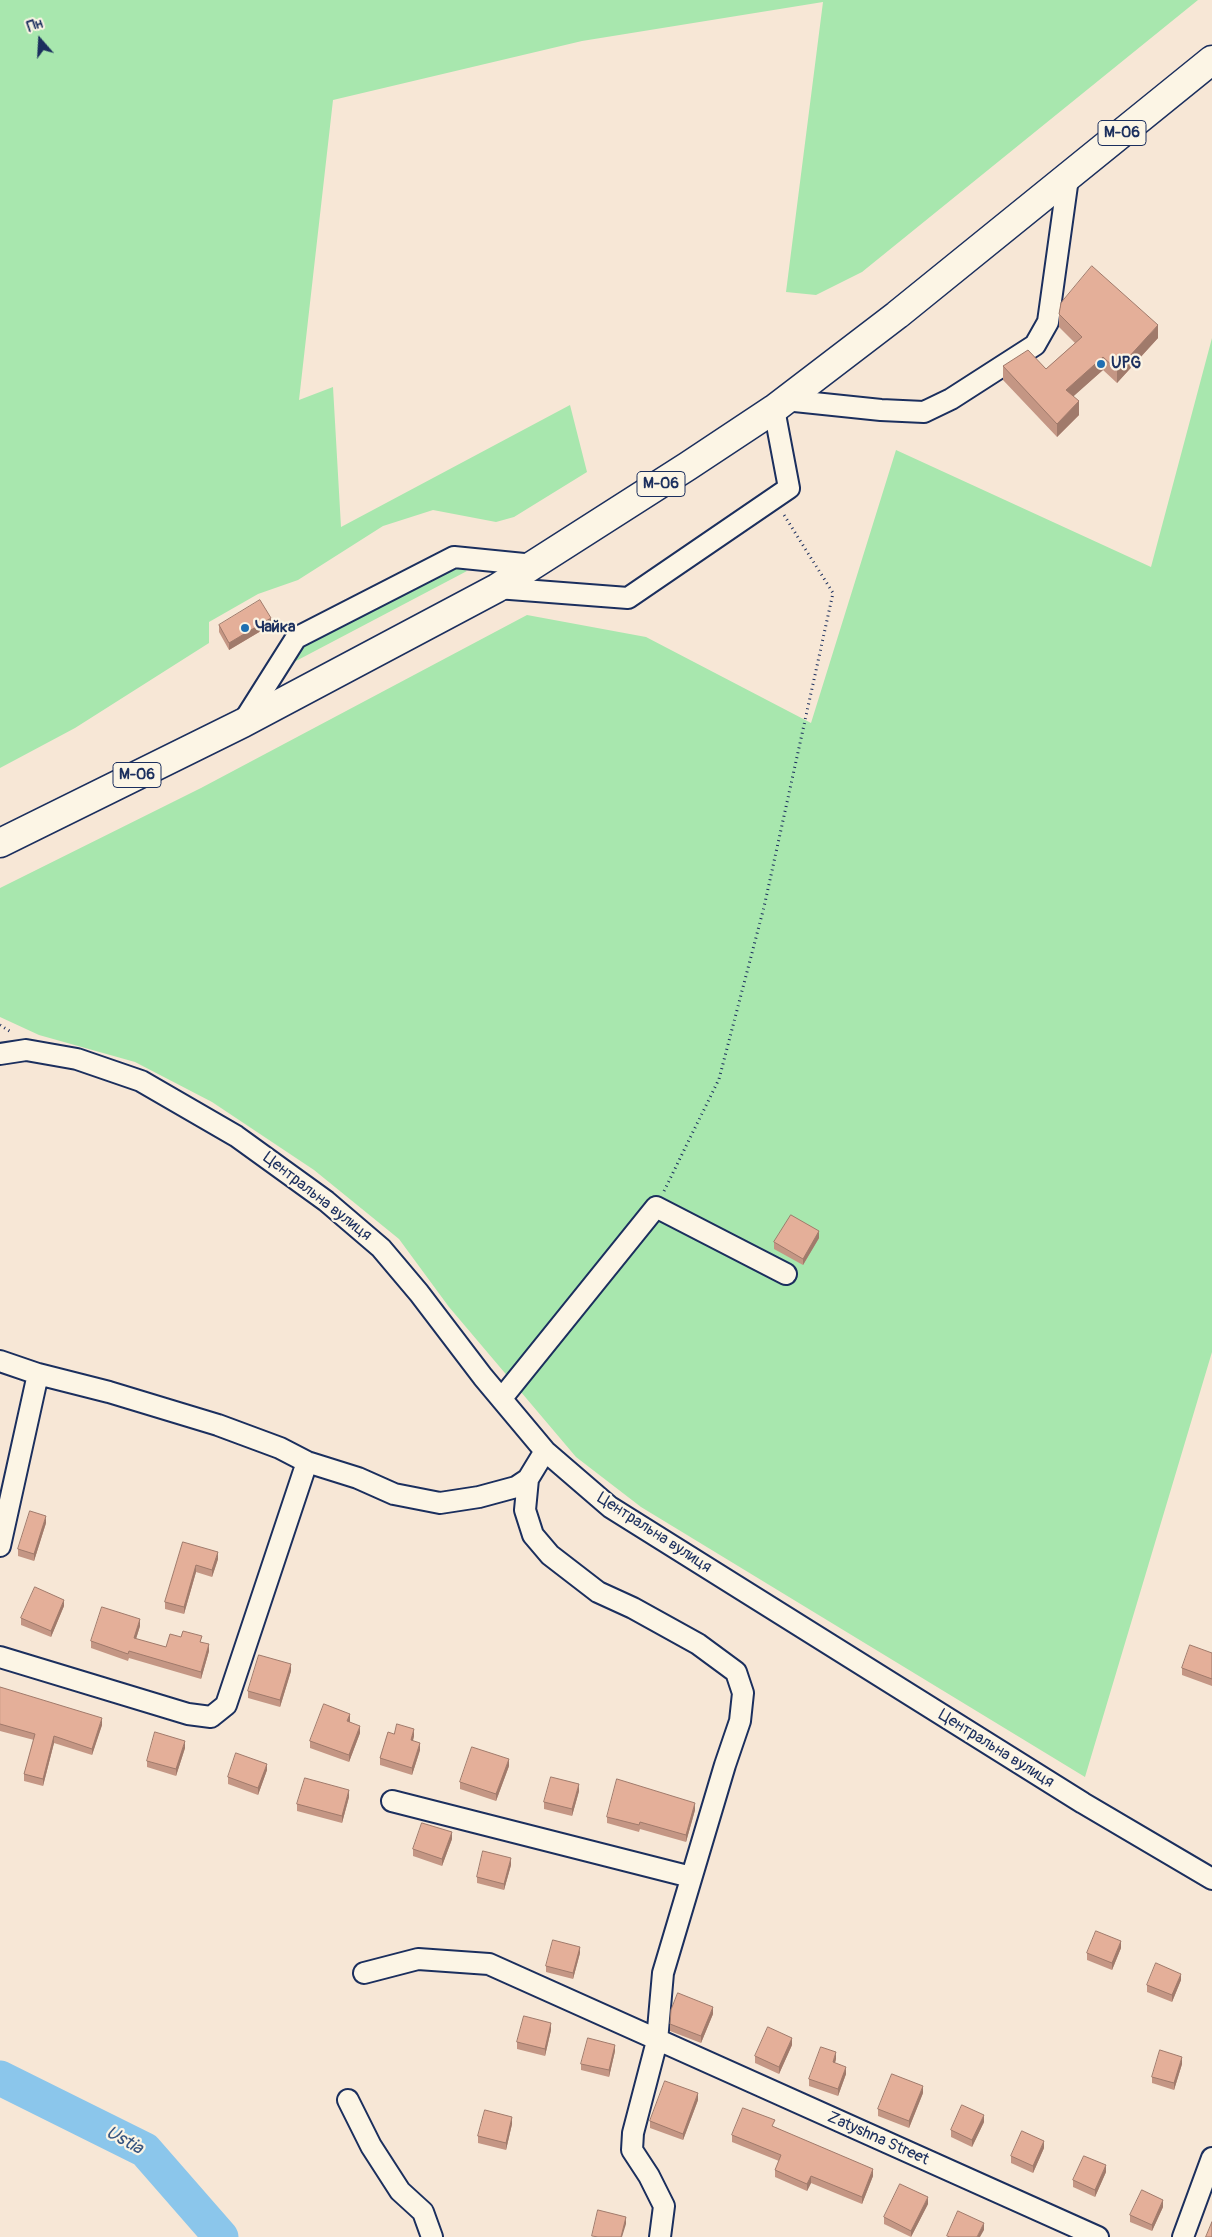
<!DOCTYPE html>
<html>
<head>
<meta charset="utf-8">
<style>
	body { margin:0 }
	#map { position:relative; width:1212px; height:2237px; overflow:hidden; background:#f7e7d6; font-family:Pangolin,sans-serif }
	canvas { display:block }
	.north { position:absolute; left:15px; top:15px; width:50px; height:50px; -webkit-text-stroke:4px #fcf5e5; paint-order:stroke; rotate:341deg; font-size:14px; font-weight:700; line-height:20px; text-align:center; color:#1b2f5e }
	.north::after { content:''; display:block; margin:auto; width:18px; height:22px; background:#1b2f5e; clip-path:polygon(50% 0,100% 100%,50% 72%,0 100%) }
</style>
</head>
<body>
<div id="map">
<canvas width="1212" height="2237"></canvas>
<div class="north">Пн</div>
</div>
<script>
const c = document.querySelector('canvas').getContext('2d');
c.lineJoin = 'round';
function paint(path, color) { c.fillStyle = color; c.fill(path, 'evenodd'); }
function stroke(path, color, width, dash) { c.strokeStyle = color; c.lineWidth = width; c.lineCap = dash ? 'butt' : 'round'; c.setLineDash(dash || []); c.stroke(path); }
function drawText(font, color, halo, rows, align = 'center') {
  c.font = font + ' Pangolin,sans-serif'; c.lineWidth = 4.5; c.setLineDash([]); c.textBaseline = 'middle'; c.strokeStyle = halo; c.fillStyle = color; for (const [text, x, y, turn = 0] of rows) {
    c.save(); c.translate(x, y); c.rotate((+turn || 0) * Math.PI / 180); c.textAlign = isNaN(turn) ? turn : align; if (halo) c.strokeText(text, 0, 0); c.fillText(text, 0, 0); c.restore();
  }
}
paint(new Path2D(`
	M0,0H1198L862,272L816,295L786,292L823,2L582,41L333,100L299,400L333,387L341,527L570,405L587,472L514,517L496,522L433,510L383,526L298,580L258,594L209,622V643L75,728L0,768Z
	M1212,338V1352L1085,1777L641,1507L576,1457L449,1307L399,1239L314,1170L212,1102L135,1062L39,1035L0,1017V888L201,788L527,615L646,637L811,723L896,450L1151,567Z
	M456,566L467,571L294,662L297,648Z`), '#a8e7ae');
stroke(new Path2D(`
	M0,2078L145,2150L221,2237`), '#8bc6eb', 35);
const minor = new Path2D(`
	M785,400L881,410L924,412L951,399L1035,345L1048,322L1068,178
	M497,588L628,598L789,488L774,409
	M243,722L296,638L454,557L534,565
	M0,1054L26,1050L77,1059L141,1081L236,1136L326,1201L381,1248L419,1293L483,1377L545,1451L610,1507L1083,1803L1212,1879
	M0,1361L38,1374L109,1392L218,1425L280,1448L307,1462L358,1478L394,1494L440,1503L479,1497L516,1487L528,1479
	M502,1398L656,1207L786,1274
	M545,1451L528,1479L525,1510L533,1535L550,1555L598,1592L633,1608L698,1644L736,1672L743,1693L740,1721L725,1765L663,1973L657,2041L633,2133L632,2150L649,2176L664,2206L660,2237
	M0,1546L38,1374
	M0,1657L188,1714L211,1717L226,1705L307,1462
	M392,1801L691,1877
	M364,1973L418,1959L489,1964L1098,2237
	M348,2100L371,2146L400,2191L423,2212L432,2237
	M1183,2237L1212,2158`);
const highway = new Path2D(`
	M0,843L243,723L497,588L688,466L774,409L897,315L1212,60`);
stroke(minor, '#1b2f5e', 24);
stroke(highway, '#1b2f5e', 31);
stroke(new Path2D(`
	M0,1025L11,1032
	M664,1191L719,1079L764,907L833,593L784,515`), '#1b2f5e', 3, [1, 4]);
stroke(minor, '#fcf5e5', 20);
stroke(highway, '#fcf5e5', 28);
paint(new Path2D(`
	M1059,314L1158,338L1117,383L1103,370L1073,396L1079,415L1057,437L1003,380V366L1046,369L1075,343L1059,327Z
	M219,625H271L229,650L219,632Z
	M819,1238L803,1265L774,1249V1242Z
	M46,1523L34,1561L18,1556V1549Z
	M183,1542L218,1559L212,1577L196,1572L184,1614L165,1609V1602Z
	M64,1606L51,1637L21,1625V1618Z
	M140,1626L136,1639L166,1647L202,1642L209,1651L201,1679L129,1658L128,1661L91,1648V1641Z
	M1212,1653V1686L1182,1675V1668Z
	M291,1671L280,1707L248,1698V1691Z
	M0,1687L102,1725L92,1755L54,1743L43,1786L24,1781V1774L34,1740L0,1731Z
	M350,1721V1722L360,1733L349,1762L310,1748V1741Z
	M394,1734L414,1736L413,1741L420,1750L412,1775L380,1765V1758Z
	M185,1748L176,1776L147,1767V1761Z
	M509,1766L496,1801L460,1789V1782Z
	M267,1770L258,1795L228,1784V1777Z
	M579,1791L572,1816L544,1809V1802Z
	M349,1797L342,1823L297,1811V1804Z
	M695,1810L686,1842L640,1829L639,1832L607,1823V1817Z
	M452,1839L442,1866L413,1856V1849Z
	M511,1865L504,1890L477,1883V1877Z
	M1121,1948L1112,1970L1087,1960V1953Z
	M580,1953L573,1979L546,1972V1966Z
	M1181,1980L1172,2002L1147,1992V1985Z
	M713,2014L701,2043L670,2031V2024Z
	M551,2030L545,2056L517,2049V2042Z
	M792,2045L779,2074L755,2063V2056Z
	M615,2051L609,2077L581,2070V2064Z
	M836,2059L835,2063L846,2074L838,2096L809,2086V2079Z
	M1182,2064L1174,2090L1152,2083V2077Z
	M923,2093L909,2128L878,2116V2109Z
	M698,2100L683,2140L650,2128V2121Z
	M984,2122L972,2147L951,2137V2130Z
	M512,2124L506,2150L478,2143V2136Z
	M775,2127L873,2176L862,2204L811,2183L807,2191L775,2177V2170L779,2161L732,2142V2135Z
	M1044,2148L1033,2173L1011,2163V2156Z
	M1106,2172L1095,2197L1073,2187V2180Z
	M928,2204L911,2237L884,2224V2217Z
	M1163,2207L1152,2231L1130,2222V2215Z`), '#c49684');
paint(new Path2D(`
	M1158,325V338L1117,383V370Z
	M1103,357V370L1066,403V390Z
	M1079,401V415L1057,437V424Z
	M271,618V625L229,650V643Z
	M819,1231V1238L803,1265V1259Z
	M46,1516V1523L34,1561V1554Z
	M218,1552V1559L212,1577V1570Z
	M196,1565V1572L184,1614V1607Z
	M64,1600V1606L51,1637V1631Z
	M140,1619V1626L134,1645V1638Z
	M209,1644V1651L201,1679V1672Z
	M291,1664V1671L280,1707V1700Z
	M350,1714V1721L347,1728V1721Z
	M102,1718V1725L92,1755V1749Z
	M360,1726V1733L349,1762V1755Z
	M414,1729V1736L411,1747V1740Z
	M54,1736V1743L43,1786V1779Z
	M185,1741V1748L176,1776V1769Z
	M420,1743V1750L412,1775V1768Z
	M509,1759V1766L496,1801V1794Z
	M267,1764V1770L258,1795V1788Z
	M579,1784V1791L572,1816V1809Z
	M349,1790V1797L342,1823V1816Z
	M695,1803V1810L686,1842V1835Z
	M452,1832V1839L442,1866V1859Z
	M511,1858V1865L504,1890V1884Z
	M1121,1941V1948L1112,1970V1963Z
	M580,1947V1953L573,1979V1973Z
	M1181,1974V1980L1172,2002V1995Z
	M713,2007V2014L701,2043V2036Z
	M551,2023V2030L545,2056V2049Z
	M792,2038V2045L779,2074V2067Z
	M615,2045V2051L609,2077V2070Z
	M836,2052V2059L833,2069V2062Z
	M1182,2057V2064L1174,2090V2083Z
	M846,2067V2074L838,2096V2089Z
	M923,2086V2093L909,2128V2121Z
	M698,2093V2100L683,2140V2134Z
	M984,2115V2122L972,2147V2140Z
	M512,2117V2124L506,2150V2143Z
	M1044,2141V2148L1033,2173V2166Z
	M1106,2165V2172L1095,2197V2190Z
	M873,2169V2176L862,2204V2197Z
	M811,2176V2183L807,2191V2184Z
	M928,2197V2204L911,2237V2231Z
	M1163,2200V2207L1152,2231V2225Z
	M626,2217V2224L622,2237H621Z
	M984,2223V2230L980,2237H977Z`), '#a07a6b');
const building = new Path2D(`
	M1092,266L1158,325L1117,370L1103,357L1066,390L1079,401L1057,424L1003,366L1028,350L1046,369L1082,337L1059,314L1061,303Z
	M260,600L271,618L229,643L219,625Z
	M791,1215L819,1231L803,1259L774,1242Z
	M30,1511L46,1516L34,1554L18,1549Z
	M183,1542L218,1552L212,1570L196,1565L184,1607L165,1602Z
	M35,1587L64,1600L51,1631L21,1618Z
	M102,1607L140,1619L134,1638L166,1647L170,1634L181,1637L183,1631L202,1636L200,1642L209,1644L201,1672L129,1651L128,1654L91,1641Z
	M1190,1645L1212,1653V1679L1182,1668Z
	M259,1655L291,1664L280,1700L248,1691Z
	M0,1687L102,1718L92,1749L54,1736L43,1779L24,1774L35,1734L0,1724Z
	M324,1704L350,1714L347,1721L360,1726L349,1755L310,1741Z
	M397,1724L414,1729L411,1740L420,1743L412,1768L380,1758L388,1732L394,1734Z
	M155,1732L185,1741L176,1769L147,1761Z
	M472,1747L509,1759L496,1794L460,1782Z
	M236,1753L267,1764L258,1788L228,1777Z
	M551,1777L579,1784L572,1809L544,1802Z
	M305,1778L349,1790L342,1816L297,1804Z
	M617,1779L695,1803L686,1835L640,1822L639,1825L607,1817Z
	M422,1823L452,1832L442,1859L413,1849Z
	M483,1851L511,1858L504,1884L477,1877Z
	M1096,1931L1121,1941L1112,1963L1087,1953Z
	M553,1940L580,1947L573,1973L546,1966Z
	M1156,1963L1181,1974L1172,1995L1147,1985Z
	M678,1993L713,2007L701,2036L670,2024L671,2010Z
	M524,2016L551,2023L545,2049L517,2042Z
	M768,2027L792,2038L779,2067L755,2056Z
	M588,2038L615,2045L609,2070L581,2064Z
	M821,2047L836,2052L833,2062L846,2067L838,2089L809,2079Z
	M1160,2050L1182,2057L1174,2083L1152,2077Z
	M892,2074L923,2086L909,2121L878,2109Z
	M665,2081L698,2093L683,2134L650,2121Z
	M962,2105L984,2115L972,2140L951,2130Z
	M743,2108L775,2120L772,2126L873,2169L862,2197L811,2176L807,2184L775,2170L781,2155L732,2135Z
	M485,2110L512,2117L506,2143L478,2136Z
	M1022,2131L1044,2141L1033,2166L1011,2156Z
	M1084,2156L1106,2165L1095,2190L1073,2180Z
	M900,2184L928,2197L911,2231L884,2217Z
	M1142,2190L1163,2200L1152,2225L1130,2215Z
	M598,2210L626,2217L621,2237H598L592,2236Z
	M958,2211L984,2223L977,2237H950L947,2236Z
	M1212,2222V2237H1206Z`);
paint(building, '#e4af99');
stroke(building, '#a07a6b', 1);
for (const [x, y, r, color] of [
	[1101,364,5,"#1f6fb2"],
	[245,628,5,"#1f6fb2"]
]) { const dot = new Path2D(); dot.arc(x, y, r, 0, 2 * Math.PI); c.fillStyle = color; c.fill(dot); stroke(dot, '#fcf5e5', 2); }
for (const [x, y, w] of [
	[1122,133,48],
	[661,484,48],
	[137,775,48]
]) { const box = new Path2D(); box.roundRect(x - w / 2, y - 12.5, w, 25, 4); c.fillStyle = '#fcf5e5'; c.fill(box); stroke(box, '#1b2f5e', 1); }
drawText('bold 15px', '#1b2f5e', null, [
	["М-06",1122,133],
	["М-06",661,484],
	["М-06",137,775]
]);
drawText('bold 16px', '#1b2f5e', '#fcf5e5', [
	["UPG",1111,364],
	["Чайка",255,628]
], 'left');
drawText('16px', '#1b2f5e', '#fcf5e5', [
	["Центральна вулиця",317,1197,38],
	["Центральна вулиця",654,1533,33],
	["Центральна вулиця",996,1749,32],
	["Zatyshna Street",878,2139,24]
]);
drawText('italic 18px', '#375581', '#fcf5e5', [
	["Ustia",124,2141,29]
]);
</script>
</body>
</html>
